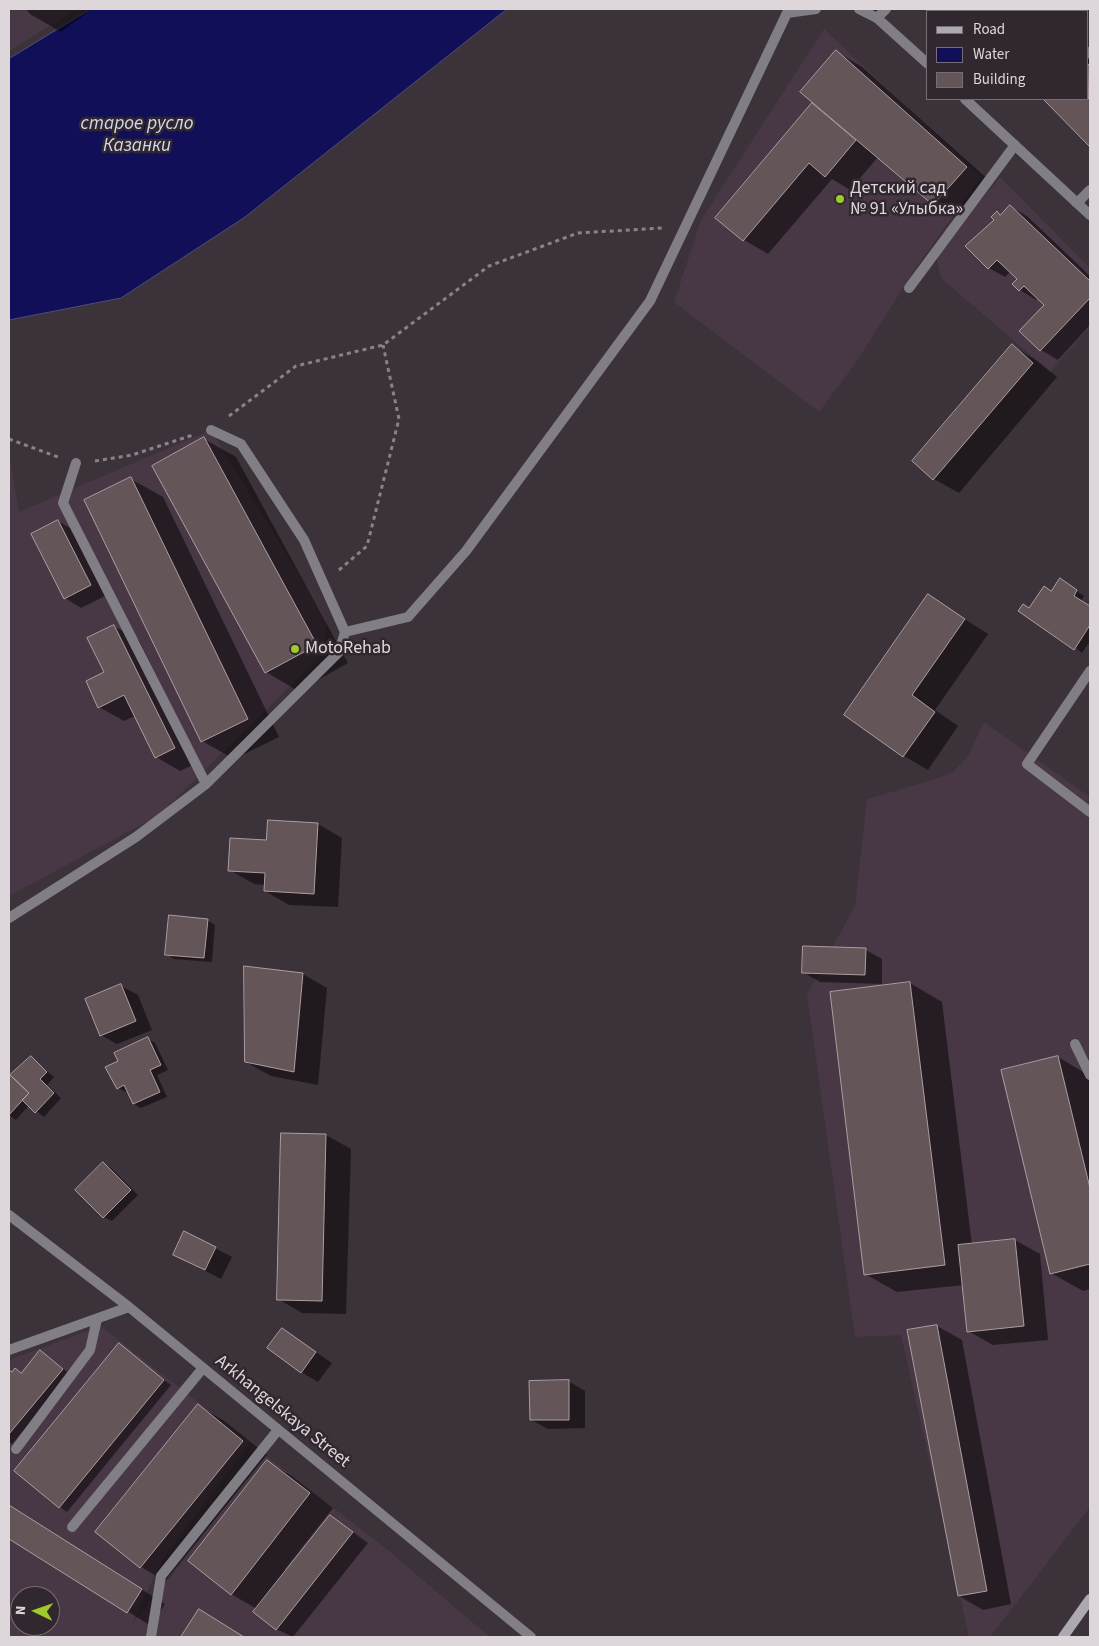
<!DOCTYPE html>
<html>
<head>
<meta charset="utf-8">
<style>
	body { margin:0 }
	#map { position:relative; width:1099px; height:1646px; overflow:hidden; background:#3c323a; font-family:"Source Sans 3",sans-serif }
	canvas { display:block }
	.frame { position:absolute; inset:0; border:10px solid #ddd7dc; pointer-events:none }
	.legend { position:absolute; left:926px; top:10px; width:162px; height:90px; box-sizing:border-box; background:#31282f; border:1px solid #766e74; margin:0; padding:6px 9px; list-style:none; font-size:15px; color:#ddd7dc }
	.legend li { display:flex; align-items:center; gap:10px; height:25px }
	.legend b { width:25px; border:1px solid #766e74 }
	.north { position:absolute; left:10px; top:1586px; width:50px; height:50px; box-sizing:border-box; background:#31282f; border:1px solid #766e74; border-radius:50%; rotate:273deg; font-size:14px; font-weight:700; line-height:20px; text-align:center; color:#ddd7dc }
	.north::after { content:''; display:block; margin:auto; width:18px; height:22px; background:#a0c92b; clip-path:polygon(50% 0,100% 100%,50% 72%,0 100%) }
</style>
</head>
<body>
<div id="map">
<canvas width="1099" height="1646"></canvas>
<div class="frame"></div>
<ul class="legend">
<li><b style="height:6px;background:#aca9b2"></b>Road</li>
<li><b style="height:14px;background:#100f57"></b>Water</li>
<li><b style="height:14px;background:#635558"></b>Building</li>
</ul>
<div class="north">N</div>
</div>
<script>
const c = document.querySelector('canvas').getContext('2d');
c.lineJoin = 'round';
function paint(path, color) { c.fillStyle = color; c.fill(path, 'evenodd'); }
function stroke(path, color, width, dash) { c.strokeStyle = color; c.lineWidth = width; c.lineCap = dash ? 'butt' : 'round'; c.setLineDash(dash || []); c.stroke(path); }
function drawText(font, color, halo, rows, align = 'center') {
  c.font = font + ' "Source Sans 3",sans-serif'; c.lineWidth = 5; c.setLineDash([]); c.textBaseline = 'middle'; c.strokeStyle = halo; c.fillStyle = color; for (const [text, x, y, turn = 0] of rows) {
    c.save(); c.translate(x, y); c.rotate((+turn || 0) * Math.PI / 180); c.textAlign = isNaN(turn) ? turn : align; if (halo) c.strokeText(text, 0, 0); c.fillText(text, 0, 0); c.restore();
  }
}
paint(new Path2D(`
	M9,9H77L9,51Z
	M824,29L981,177L915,269L855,364L819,412L674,302L701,220Z
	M1000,177L1090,268V327L1050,372L941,278L936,256Z
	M211,430L326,620L324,653L159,815L9,896V456L19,512Z
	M984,722L1090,797V1507L990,1637H969L901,1335L855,1337L807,994L855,906L867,799L933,780L953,772L968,756Z
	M101,1326L250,1443L162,1560L131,1625L173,1574L265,1455L384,1547L490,1637H9V1360ZM20,1596H50V1626H20Z`), '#483845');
const water = new Path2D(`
	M91,9H507L245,217L121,298L9,320V59Z`);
paint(water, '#100f57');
stroke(water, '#4e4b7f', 1);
paint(new Path2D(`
	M26,9H92L61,32L30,14Z
	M959,9H1044L1046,11H961Z
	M836,52L861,66L991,182L958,218L934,204L878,157L850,190L832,179L768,254L744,240L717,218L814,103Z
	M1088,54L1090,57V146L1045,99H1088Z
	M1011,207L1027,216L1090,276V325L1058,360L1041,350L1020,331L1046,305L1038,297L1036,300L1020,290L1018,279L1011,271L1005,277L989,268L997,213L1001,215Z
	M1012,346L1036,360L1057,377L959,493L934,479Z
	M204,439L236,457L348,663L298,691L266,672Z
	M131,479L163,497L279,737L234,759L202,741Z
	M58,521L75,531L107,595L81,608L65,598Z
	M1068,585L1084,596L1081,601L1090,607V641L1082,653L1030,609L1052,592Z
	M929,596L988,634L935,710L958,726L928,770L904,756L846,715Z
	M114,626L139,640L199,762L180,771L156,757L135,716L124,721L99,707Z
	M318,824L342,838L338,907L289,905L265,891V885L254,884L230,870L268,841Z
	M207,920L215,925L212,962L174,959L167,954Z
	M804,947L866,950L882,959V984L820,982L803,972Z
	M245,967L303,974L327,988L318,1085L271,1076L246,1062Z
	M910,983L942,1002L972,1245L1015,1240L1040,1254L1048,1340L993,1345L968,1331L964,1285L897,1292L865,1274L831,993Z
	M121,986L138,995L152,1030L117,1044L101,1035Z
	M148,1039L155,1043L168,1070L157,1075L167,1097L141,1108L134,1104L128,1091L126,1092L118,1088Z
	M31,1057L54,1077L47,1085L61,1098L44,1117L29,1105L16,1120L9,1115V1079Z
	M1058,1057L1090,1076V1289L1083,1291L1051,1273L1002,1071Z
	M282,1134L326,1135L351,1149L346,1314L302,1313L278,1299Z
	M104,1163L111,1168L138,1195L112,1221L104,1217Z
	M215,1248L232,1257L221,1279L174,1254Z
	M937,1326L962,1340L1011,1604L983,1610L959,1596Z
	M282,1329L332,1363L318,1382L301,1372Z
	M119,1345L171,1385L67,1512L60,1507Z
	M41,1351L70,1374L12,1444L9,1442V1370L13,1373L15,1369L22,1373Z
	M568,1381L585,1391V1428L548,1429L531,1420Z
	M198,1406L223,1420L267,1455L165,1581L141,1567Z
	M267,1462L292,1476L333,1508L285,1569L287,1571L331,1516L368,1543L293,1637L276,1629L257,1609L231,1594Z
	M9,1505L165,1604L151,1626L9,1537Z
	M199,1611L224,1625L243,1637H183Z`), '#0007');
const building = new Path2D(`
	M957,9H1034L1037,11H959Z
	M836,50L967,167L933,205L800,92Z
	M1088,64L1090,67V147L1043,99H1088Z
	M812,103L856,140L825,177L809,163L743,241L715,218Z
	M1010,205L1090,281V298L1040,351L1019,331L1044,305L1024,286L1019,291L1012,284L1017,279L997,260L988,269L965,246L994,220L991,217L997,211L1000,215Z
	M1012,344L1033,363L933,480L912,461Z
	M204,437L317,645L265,673L152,466Z
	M131,477L248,719L201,742L84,500Z
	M58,520L91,585L64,599L31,534Z
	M1060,578L1077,590L1074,596L1090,606V625L1074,650L1018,611L1023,604L1029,608L1044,586L1051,591Z
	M928,594L965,619L912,695L935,712L903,757L844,715Z
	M114,625L175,748L155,758L124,695L98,708L86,681L104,672L87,638Z
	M268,820L318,823L314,894L264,891L265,873L228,871L230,838L266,840Z
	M169,915L208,919L204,958L165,955Z
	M803,946L866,948L865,975L802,973Z
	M244,966L303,973L294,1072L245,1062Z
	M910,982L945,1265L864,1275L830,992Z
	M121,984L136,1021L100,1036L85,999Z
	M148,1037L161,1065L150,1070L160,1092L133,1104L124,1085L117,1089L105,1067L118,1061L114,1053Z
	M31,1056L47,1072L40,1079L54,1093L35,1113L22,1100L29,1093L10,1075Z
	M1058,1056L1090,1188V1264L1050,1274L1001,1070Z
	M10,1075L29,1093L9,1115V1077Z
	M281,1133L326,1134L322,1301L277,1300Z
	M103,1162L131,1190L103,1218L75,1190Z
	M184,1231L216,1247L205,1270L173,1255Z
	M1015,1239L1024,1326L967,1332L958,1245Z
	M937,1325L987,1591L958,1596L907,1330Z
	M282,1328L316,1352L301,1373L267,1348Z
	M119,1343L164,1380L59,1508L14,1471Z
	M40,1350L63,1369L9,1434V1370L12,1372L15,1368L21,1373Z
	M569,1380V1420H530L529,1381Z
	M198,1404L243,1441L140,1568L95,1532Z
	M267,1460L310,1493L231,1595L188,1561Z
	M9,1505L142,1589L127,1613L9,1539Z
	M330,1515L353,1532L276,1630L253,1612Z
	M199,1609L244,1637H181Z`);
paint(building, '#635558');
stroke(building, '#ad9da0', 1);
stroke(new Path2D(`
	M229,416L296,366L383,345L489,266L578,233L663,228
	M9,439L58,457
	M95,461L132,455L193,435
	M339,570L367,546L399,419L383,345`), '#8a8289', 3, [4, 4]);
stroke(new Path2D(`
	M859,9L877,18
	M1045,9L1048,11
	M1088,52L1090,54
	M1077,203L1090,190
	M909,288L1015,145
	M76,463L63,503L206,784
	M345,632L408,617L466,551L650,301L787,13L816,9
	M9,918L136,837L206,784L339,652L345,632L304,540L241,444L211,430
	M1075,1044L1090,1075
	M16,1449L90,1350L97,1319
	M72,1527L203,1368
	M151,1637L161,1576L278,1430`), '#817f85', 10);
stroke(new Path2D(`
	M886,9L877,18L928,64
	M965,99L1090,215
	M1090,671L1027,764L1090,812
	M9,1215L129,1307L531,1637
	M9,1350L129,1307`), '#817f85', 10);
stroke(new Path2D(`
	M1063,1637L1090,1599`), '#aca9b2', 10);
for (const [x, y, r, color] of [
	[840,199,5,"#a0c92b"],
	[295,649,5,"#a0c92b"]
]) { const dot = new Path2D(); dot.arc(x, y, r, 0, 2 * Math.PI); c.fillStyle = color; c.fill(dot); stroke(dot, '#31282f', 2); }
drawText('18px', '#ddd7dc', '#31282f', [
	["Детский сад",850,189],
	["№ 91 «Улыбка»",850,210],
	["MotoRehab",305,649]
], 'left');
drawText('18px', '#ddd7dc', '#31282f', [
	["Arkhangelskaya Street",282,1412,39]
]);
drawText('italic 19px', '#d1d8ed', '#31282f', [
	["старое русло",137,125],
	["Казанки",137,147]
]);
</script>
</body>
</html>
